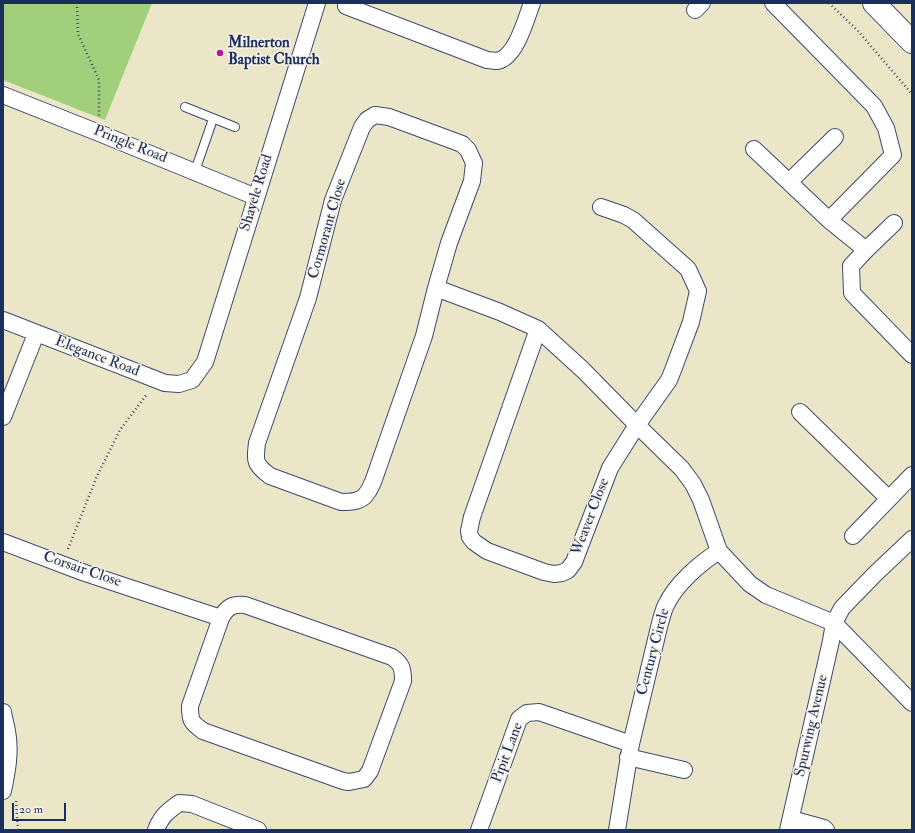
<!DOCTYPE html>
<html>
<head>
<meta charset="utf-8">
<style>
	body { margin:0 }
	#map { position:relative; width:915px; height:833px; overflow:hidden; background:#ece6c9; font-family:"IM FELL Double Pica",serif }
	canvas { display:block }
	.frame { position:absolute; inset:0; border:4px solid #1b2f5e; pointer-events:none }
	.scale { position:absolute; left:12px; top:803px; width:54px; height:18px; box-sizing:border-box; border:2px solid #1b2f5e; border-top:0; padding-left:5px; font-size:12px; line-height:14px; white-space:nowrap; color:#1b2f5e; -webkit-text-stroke:3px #f7f3e8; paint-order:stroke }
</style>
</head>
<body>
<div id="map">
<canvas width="915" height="833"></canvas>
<div class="frame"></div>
<div class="scale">20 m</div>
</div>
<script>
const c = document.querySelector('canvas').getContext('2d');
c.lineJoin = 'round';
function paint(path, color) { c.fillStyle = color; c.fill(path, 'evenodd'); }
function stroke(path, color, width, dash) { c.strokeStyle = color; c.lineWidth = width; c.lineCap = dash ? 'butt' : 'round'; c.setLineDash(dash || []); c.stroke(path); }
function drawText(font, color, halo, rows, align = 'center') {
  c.font = font + ' "IM FELL Double Pica",serif'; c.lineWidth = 3; c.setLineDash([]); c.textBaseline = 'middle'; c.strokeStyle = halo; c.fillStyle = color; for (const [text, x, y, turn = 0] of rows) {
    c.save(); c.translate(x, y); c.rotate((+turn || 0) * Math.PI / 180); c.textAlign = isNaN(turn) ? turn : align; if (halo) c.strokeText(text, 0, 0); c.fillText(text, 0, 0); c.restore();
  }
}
paint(new Path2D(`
	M3,3H152L105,120L3,80Z`), '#a1cf7c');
const service = new Path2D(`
	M185,107L235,127
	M195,171L213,119`);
const minor = new Path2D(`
	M773,3L874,106L886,128L893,155L829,220L866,250L851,266L852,293L912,355
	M346,6L487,60C490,60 494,61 497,61C516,58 526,19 532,3
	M695,10L702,3
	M3,95L99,133L256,197
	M375,115L389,117L462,144L468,150L474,163L472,181L449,243L436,288L424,336L373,482C371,485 370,490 367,493C362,502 350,502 341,502L270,476C254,464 255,461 257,443L308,298L333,200L362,127L367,120Z
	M754,149L829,220
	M789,182L835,137
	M866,250L894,223
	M436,288L500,312L538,329L583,370L637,425L682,469L693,484L701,500L719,551L750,584L766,595L834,623L912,703
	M3,320L165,383L179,384L192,380L205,362L317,3
	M538,329L472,517L469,531L470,537L474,542L487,551L544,572L554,574L562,573L568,570L574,562L610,468L637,425L669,380L673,370L691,322L698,291L688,269L633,220L624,215L601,207
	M800,412L889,499
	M3,417L36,334
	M853,536L912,475
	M3,542L85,573L221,618C227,607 232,604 245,605L392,657C402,664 403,669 403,681L370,771L364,779L349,782L343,781L203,731C191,722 190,721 190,706L221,618
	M3,712C4,719 6,725 7,731C11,751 7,772 3,791
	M628,757L684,770
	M791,819L824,828L826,830
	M156,830C161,816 168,811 179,803L192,804L258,830
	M479,830L519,719L527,713L539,712L631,744
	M617,830L631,744L660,623C662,617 663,611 666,605C676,584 699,564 719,551
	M788,830L831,641L834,623L842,608L875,574L912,539`);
const secondary = new Path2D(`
	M874,3L912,42`);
stroke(service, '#3a4a6e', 10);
stroke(minor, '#3a4a6e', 18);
stroke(secondary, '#3a4a6e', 24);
stroke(new Path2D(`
	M77,3L78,34L99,80V116
	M829,3L858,31L912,94
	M68,549L97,476L120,430L147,394
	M16,801L18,830`), '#3a4a6e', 2.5, [1, 3]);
stroke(service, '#fff', 8);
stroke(minor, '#fff', 16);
stroke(secondary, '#fff', 22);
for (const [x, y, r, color] of [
	[220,53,4,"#b5179e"]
]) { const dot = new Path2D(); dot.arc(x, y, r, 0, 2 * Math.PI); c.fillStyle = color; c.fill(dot); stroke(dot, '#f7f3e8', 1.5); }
drawText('bold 15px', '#1b2f5e', '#f7f3e8', [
	["Milnerton",228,44],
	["Baptist Church",228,61]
], 'left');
drawText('15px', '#1b2f5e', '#f7f3e8', [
	["Pringle Road",130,145,22],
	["Shayele Road",257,193,-73],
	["Cormorant Close",328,229,-74],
	["Elegance Road",97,357,21],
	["Weaver Close",591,517,-69],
	["Corsair Close",82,570,19],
	["Century Circle",654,652,-75],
	["Spurwing Avenue",812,726,-77],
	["Pipit Lane",508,753,-69]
]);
</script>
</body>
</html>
